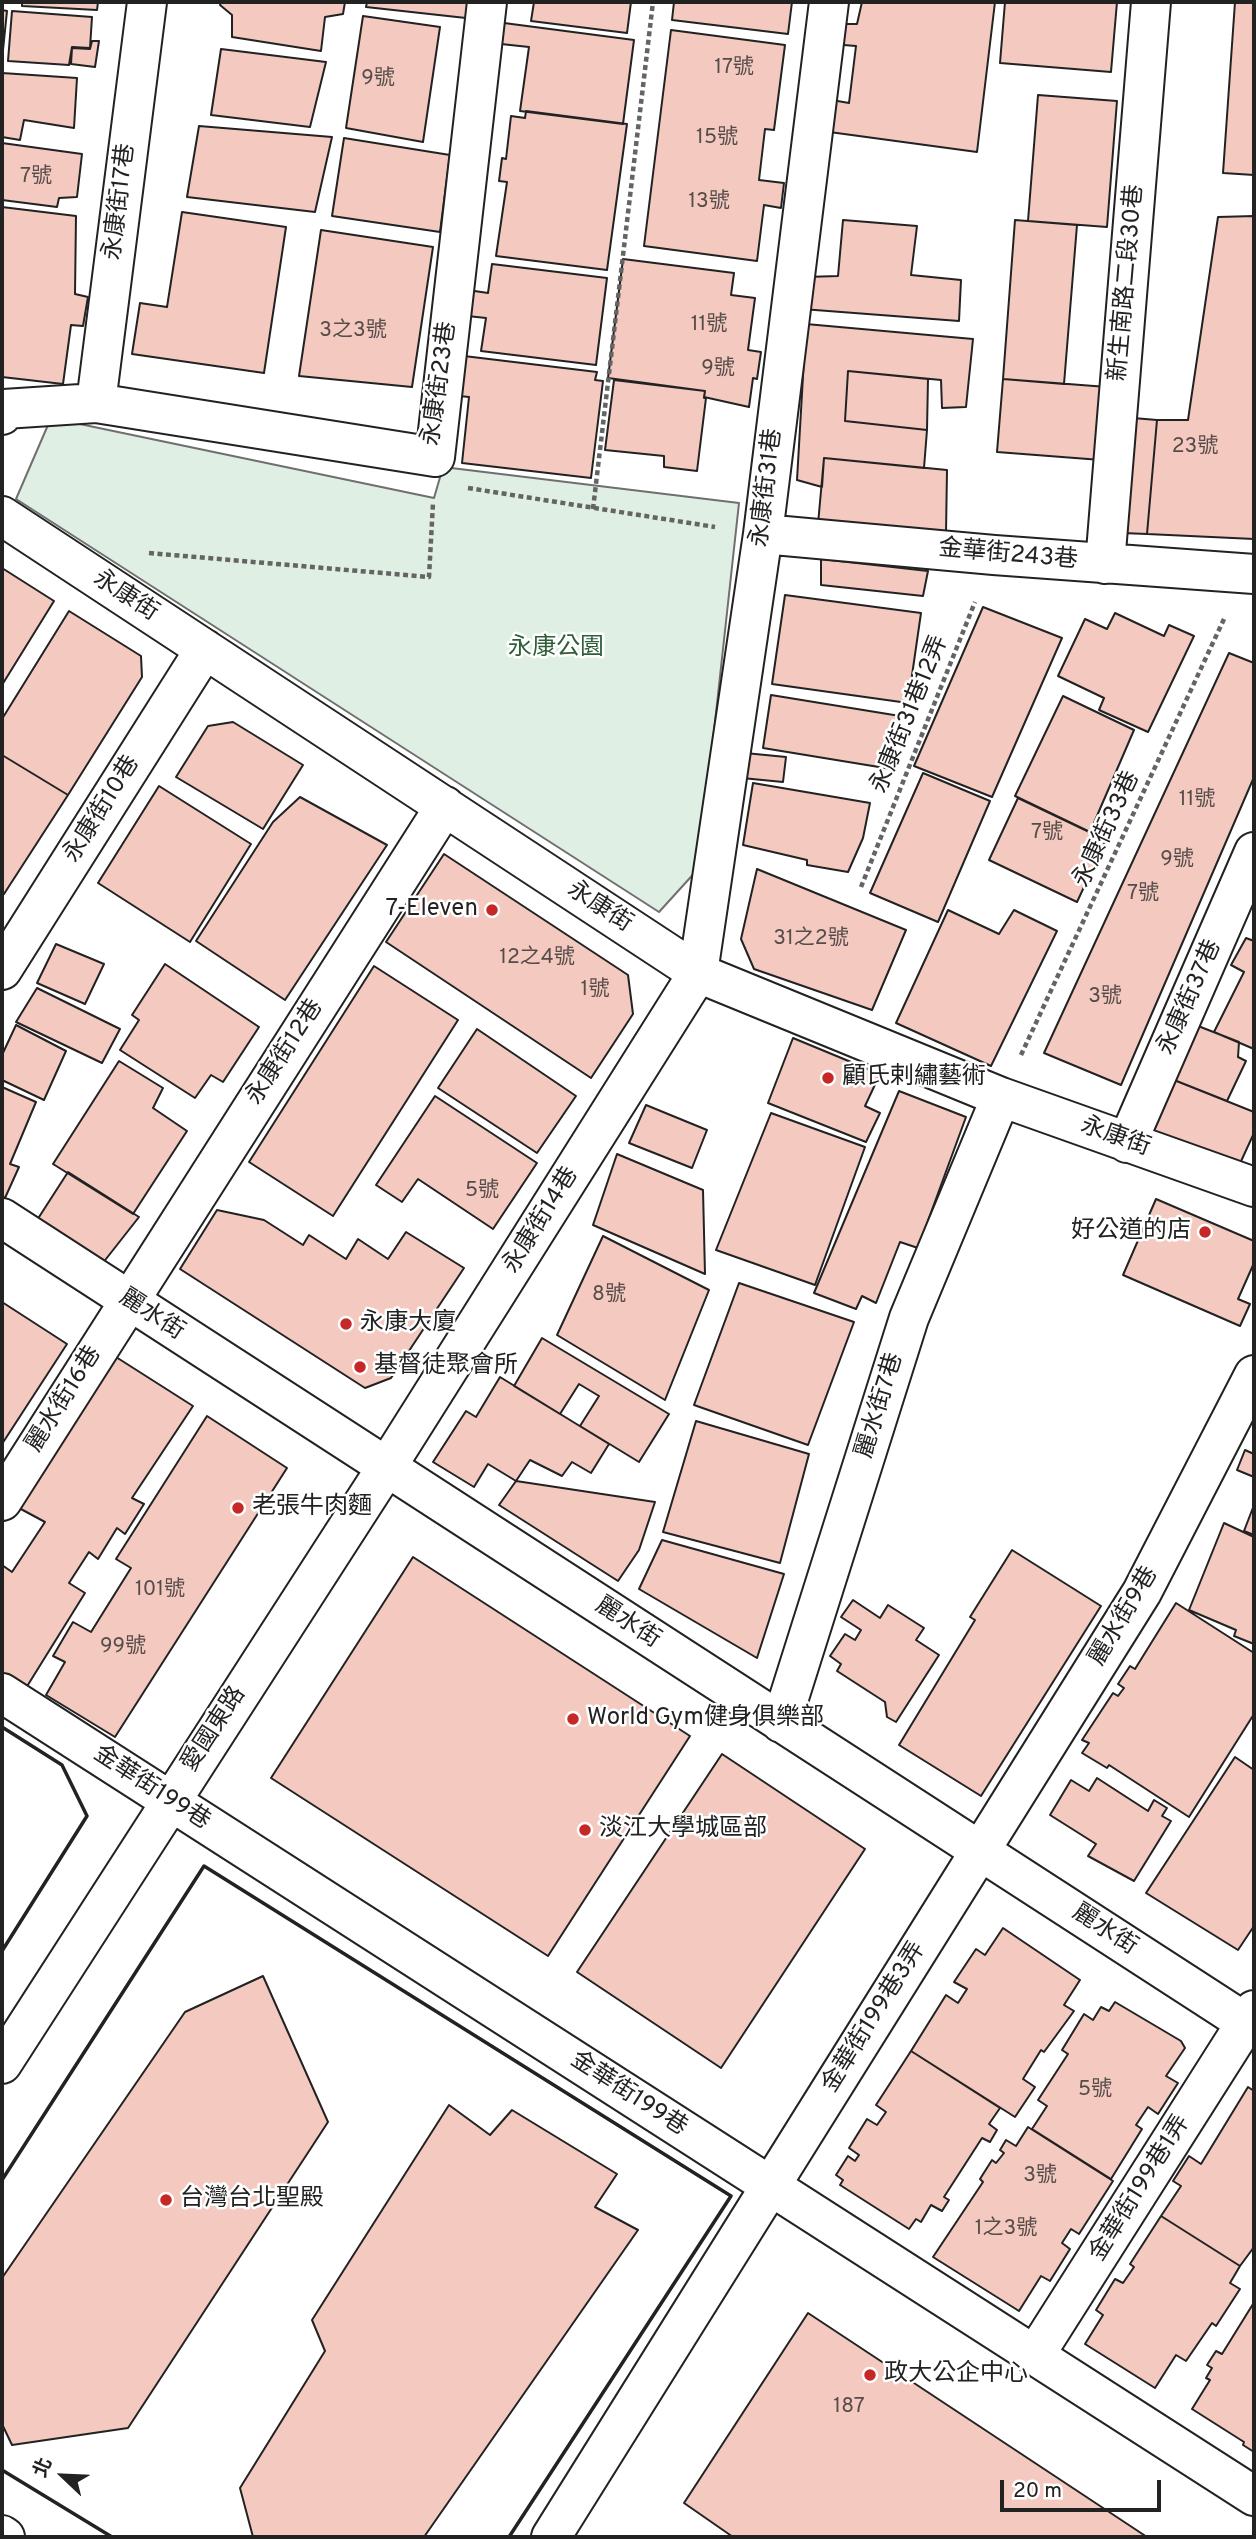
<!DOCTYPE html>
<html>
<head>
<meta charset="utf-8">
<style>
	body { margin:0 }
	#map { position:relative; width:1256px; height:2539px; overflow:hidden; background:#fff; font-family:Overpass,"Noto Sans TC",sans-serif }
	canvas { display:block }
	.frame { position:absolute; inset:0; border:4px solid #222; pointer-events:none }
	.north { position:absolute; left:28px; top:2441px; width:70px; height:70px; -webkit-text-stroke:5px #fff; paint-order:stroke; rotate:293deg; font-size:19px; font-weight:700; line-height:28px; text-align:center; color:#222 }
	.north::after { content:''; display:block; margin:auto; width:24px; height:32px; background:#222; clip-path:polygon(50% 0,100% 100%,50% 72%,0 100%) }
	.scale { position:absolute; left:1000px; top:2480px; width:161px; height:32px; box-sizing:border-box; border:4px solid #222; border-top:0; padding-left:9px; font-size:21px; line-height:24px; white-space:nowrap; color:#222; -webkit-text-stroke:5px #fff; paint-order:stroke }
</style>
</head>
<body>
<div id="map">
<canvas width="1256" height="2539"></canvas>
<div class="frame"></div>
<div class="north">北</div>
<div class="scale">20 m</div>
</div>
<script>
const c = document.querySelector('canvas').getContext('2d');
c.lineJoin = 'round';
function paint(path, color) { c.fillStyle = color; c.fill(path, 'evenodd'); }
function stroke(path, color, width, dash) { c.strokeStyle = color; c.lineWidth = width; c.lineCap = dash ? 'butt' : 'round'; c.setLineDash(dash || []); c.stroke(path); }
function drawText(font, color, halo, rows, align = 'center') {
  c.font = font + ' Overpass,"Noto Sans TC",sans-serif'; c.lineWidth = 5; c.setLineDash([]); c.textBaseline = 'middle'; c.strokeStyle = halo; c.fillStyle = color; for (const [text, x, y, turn = 0] of rows) {
    c.save(); c.translate(x, y); c.rotate((+turn || 0) * Math.PI / 180); c.textAlign = isNaN(turn) ? turn : align; if (halo) c.strokeText(text, 0, 0); c.fillText(text, 0, 0); c.restore();
  }
}
const green = new Path2D(`
	M51,418L434,498L443,467L739,503L699,868L659,912L16,499Z`);
paint(green, '#e0efe3');
stroke(green, '#6f6f6f', 2);
const building = new Path2D(`
	M22,2H98L97,10L22,6Z
	M221,2H345L343,14L325,17L321,51L232,37V15L220,5Z
	M367,2H477L475,19L366,7Z
	M534,2H631L627,33L531,21Z
	M674,2H792L788,34L672,20Z
	M862,2H995L977,152L822,131L826,99L849,103L856,46L831,44L834,24H857Z
	M1005,2H1117L1111,72L1000,63Z
	M1235,2H1254V175L1223,173Z
	M2,10L7,11L2,60Z
	M12,11L92,17L90,48L72,47L69,65L8,61Z
	M363,16L440,27L423,142L346,128Z
	M504,23L634,40L623,124L520,111L529,47L501,44Z
	M671,30L785,45L774,130L765,129L759,180L784,183L781,208L764,205L757,261L644,246Z
	M92,41H99L95,67L71,64L72,48L90,49Z
	M221,49L326,62L310,127L211,115Z
	M2,73L77,78L74,128L24,120L20,140L2,137Z
	M1038,95L1117,101L1107,227L1028,221Z
	M526,111L627,124L607,270L496,256L507,182L499,181L502,158L506,159L511,116L525,118Z
	M199,126L332,137L315,212L187,197Z
	M344,138L450,155L440,232L332,216Z
	M2,143L82,154L77,197L59,198L57,207L2,200Z
	M2,207L76,216L75,294L88,297L83,326L71,325L63,384L2,377Z
	M182,212L286,227L264,373L132,354L140,303L167,307Z
	M1254,216V539L1147,534L1157,420H1188L1218,217Z
	M843,220L917,226L911,275L961,280L959,321L802,309L805,277L838,276Z
	M1015,220L1077,225L1064,384L1003,379Z
	M321,230L433,247L412,387L299,376Z
	M623,259L734,273L731,295L755,298L748,350L761,352L757,379L753,378L749,407L704,397L705,391L608,378Z
	M492,264L607,278L596,365L481,351L486,318L458,315L461,289L488,293Z
	M806,324L973,339L966,407L942,408L941,380L848,371L845,421L927,430L924,468L824,458L822,487L797,480Z
	M464,356L597,372L595,380L603,381L591,478L462,463L469,397L459,396Z
	M848,371L928,379L927,430L845,421Z
	M1003,379L1120,388L1114,461L997,452Z
	M614,380L705,391L704,398H706L697,471L664,467V456L605,450Z
	M1133,418L1157,420L1147,534L1122,533Z
	M824,458L947,470L946,533L818,524Z
	M821,559L928,571L923,596L821,585Z
	M2,568L54,601L2,685Z
	M785,595L921,613L908,703L772,684Z
	M983,607L1062,638L992,797L914,766Z
	M69,611L141,656L142,677L68,795L2,755V719Z
	M1115,613L1164,636L1169,625L1194,636L1148,732L1099,710L1104,698L1058,676L1085,619L1107,629Z
	M1229,653L1254,663V777L1121,1085L1044,1053Z
	M771,695L900,716L891,769L763,748Z
	M1063,696L1134,730L1090,832L1015,796Z
	M233,722L303,765L263,829L176,777L208,726Z
	M745,753L786,757L783,782L742,778Z
	M2,755L68,795L4,894L2,892Z
	M923,773L990,801L938,922L870,893Z
	M753,783L870,803L863,838L848,872L807,865V860L743,845Z
	M159,786L251,844L190,942L98,883Z
	M300,797L387,845L285,1000L196,941L273,822Z
	M1018,798L1106,840L1077,902L989,860Z
	M444,854L628,975L633,1014L591,1078L386,942Z
	M757,869L906,930L872,1010L754,969L741,939Z
	M948,910L999,934L1014,910L1057,931L991,1066L896,1023Z
	M1246,938L1254,941V1049L1214,1032L1244,972L1231,965Z
	M56,944L104,964L85,1004L37,983Z
	M165,964L259,1027L223,1082L211,1075L195,1098L120,1050L139,1020L132,1015Z
	M374,966L458,1020L333,1216L249,1162Z
	M37,988L120,1029L102,1063L16,1022Z
	M1193,1024L1239,1042L1238,1057L1246,1061L1227,1101L1169,1078Z
	M16,1025L66,1051L44,1100L2,1080V1055Z
	M477,1029L576,1096L537,1153L438,1088Z
	M793,1038L880,1074L865,1106L880,1113L866,1142L768,1103Z
	M119,1061L163,1088L153,1108L187,1131L133,1214L53,1164Z
	M1169,1078L1254,1112V1133L1237,1170L1158,1146L1151,1124Z
	M2,1087L36,1102L10,1164L19,1167L5,1198L2,1196Z
	M899,1091L966,1117L918,1248L900,1242L876,1303L862,1296L856,1309L814,1293Z
	M435,1096L537,1163L493,1229L418,1179L402,1202L376,1185Z
	M646,1105L707,1130L692,1168L629,1143Z
	M771,1113L865,1147L815,1285L716,1250Z
	M617,1154L703,1190L705,1274L593,1225Z
	M68,1172L139,1217L95,1273L30,1231Z
	M1156,1199L1254,1241V1263L1238,1299L1250,1304L1240,1326L1123,1275Z
	M217,1210L264,1220L303,1245L309,1235L346,1259L358,1239L388,1259L406,1232L464,1268L391,1378L365,1388L180,1269Z
	M603,1236L709,1290L665,1400L557,1335Z
	M739,1283L854,1322L808,1445L694,1405Z
	M2,1302L67,1344L2,1444Z
	M542,1338L669,1414L639,1462L580,1426L599,1396L579,1384L560,1414L514,1386Z
	M116,1357L193,1406L132,1498L144,1504L125,1534L117,1528L98,1559L89,1552L69,1583L85,1593L26,1688L2,1673V1565L12,1572L45,1522L19,1508Z
	M500,1377L609,1444L591,1473L572,1462L562,1476L530,1460L516,1481L488,1464L474,1487L433,1462L466,1411L476,1417Z
	M207,1416L287,1468L115,1737L46,1695L65,1662L53,1656L73,1622L91,1632L131,1568L116,1559Z
	M696,1421L809,1454L780,1563L663,1532Z
	M1245,1450L1254,1454V1477L1237,1470Z
	M516,1481L655,1502L639,1550L618,1581L499,1505Z
	M1254,1505V1535L1244,1531Z
	M1224,1523L1254,1537V1644L1234,1636L1236,1630L1189,1610Z
	M662,1540L784,1574L757,1658L639,1589Z
	M1012,1550L1101,1606L981,1796L899,1745L975,1620L970,1617Z
	M413,1557L690,1736L548,1956L271,1778Z
	M853,1600L880,1618L888,1605L924,1628L916,1640L939,1655L896,1722L887,1717L885,1702L837,1671L841,1664L830,1656L845,1634L855,1640L861,1630L841,1617Z
	M1176,1603L1254,1653V1714L1189,1817L1109,1765L1107,1768L1082,1753L1089,1743L1082,1740L1113,1693L1118,1696L1124,1688L1118,1684L1130,1666L1135,1669Z
	M722,1754L865,1849L721,2068L577,1972Z
	M1235,1757L1254,1770V1926L1238,1950L1146,1893Z
	M1097,1778L1148,1811L1154,1800L1167,1808L1162,1816L1171,1821L1134,1881L1088,1856L1096,1844L1050,1815L1071,1780L1089,1791Z
	M1003,1928L1080,1980L1064,2005L1074,2011L1044,2052L1041,2050L1023,2079L1035,2087L1015,2117L911,2051L946,1995L958,2003L967,1989L954,1982L976,1949L985,1955Z
	M263,1976L328,2122L128,2428L12,2445L2,2424V2278L185,2012Z
	M1115,2002L1181,2041L1185,2048L1166,2076L1178,2083L1158,2114L1148,2107L1136,2125L1142,2129L1111,2179L1032,2129L1047,2106L1038,2100L1068,2054L1062,2050L1084,2014L1093,2020L1101,2007L1109,2011Z
	M911,2051L1000,2108L989,2124L997,2130L990,2142L982,2138L944,2197L949,2200L942,2211L931,2205L921,2222L916,2219L909,2229L840,2185L843,2180L836,2175L848,2156L855,2161L859,2155L849,2148L867,2119L877,2125L886,2112L876,2105Z
	M1248,2087L1254,2091V2247L1240,2266L1161,2216L1181,2186L1173,2181L1189,2156L1201,2164Z
	M449,2105L490,2135L512,2110L617,2174L595,2207L638,2230L424,2537H253L240,2488L325,2351L312,2320Z
	M1028,2127L1113,2181L1079,2234L1071,2229L1062,2243L1070,2249L1050,2281L1041,2276L1019,2311L933,2257L983,2182L980,2179L992,2160L996,2163L1004,2153L1000,2150L1006,2140L1016,2146Z
	M1161,2216L1240,2266L1230,2283L1240,2289L1216,2326L1212,2323L1186,2361L1176,2355L1155,2388L1085,2344L1103,2315L1096,2310L1115,2279L1123,2283L1134,2267L1130,2264Z
	M1253,2304L1254,2305V2452L1243,2445L1244,2442L1192,2409L1210,2380L1206,2378L1212,2368L1207,2365L1216,2351L1222,2354Z
	M808,2313L1147,2537H733L684,2503Z`);
paint(building, '#f3c9c0');
stroke(building, '#222', 2);
const minor = new Path2D(`
	M96,403L147,2
	M2,415L4,409L96,403L435,457L487,2
	M2,516L698,973L1001,1097L1254,1187
	M763,534L994,555L1254,574
	M1105,564L1151,2
	M2,970L205,649
	M1127,1143L1254,852
	M2,1218L1254,2028
	M2,1501L445,806
	M2,1693L1254,2496
	M781,1723L909,1318L1001,1097
	M2,2064L386,1468L698,973L763,534L829,2
	M1035,2355L1254,2010
	M2,2535L5,2537
	M551,2537L1142,1592L1254,1375`);
stroke(minor, '#222', 42);
stroke(new Path2D(`
	M468,488L715,527
	M593,509L653,2
	M149,553L429,577L433,503
	M861,887L975,602
	M1021,1055L1224,619`), '#646464', 4.5, [5, 3.5]);
stroke(minor, '#fff', 38);
stroke(new Path2D(`
	M2,1727L62,1765L87,1816L2,1951
	M2,2180L204,1866L731,2196L509,2537
	M2,2470L112,2537`), '#222', 3.5);
for (const [x, y, r, color] of [
	[492,910,7,"#c62828"],
	[828,1078,7,"#c62828"],
	[1205,1232,7,"#c62828"],
	[346,1324,7,"#c62828"],
	[360,1367,7,"#c62828"],
	[238,1508,7,"#c62828"],
	[573,1719,7,"#c62828"],
	[585,1830,7,"#c62828"],
	[166,2200,7,"#c62828"],
	[870,2375,7,"#c62828"]
]) { const dot = new Path2D(); dot.arc(x, y, r, 0, 2 * Math.PI); c.fillStyle = color; c.fill(dot); stroke(dot, '#fff', 2.5); }
drawText('21px', '#564c4a', null, [
	["17號",734,69],
	["9號",378,80],
	["15號",717,139],
	["7號",36,178],
	["13號",709,203],
	["11號",709,326],
	["3之3號",353,332],
	["9號",718,370],
	["23號",1195,448],
	["11號",1197,801],
	["7號",1047,834],
	["9號",1177,861],
	["7號",1143,895],
	["31之2號",811,940],
	["12之4號",537,959],
	["1號",595,991],
	["3號",1105,998],
	["5號",482,1192],
	["8號",609,1296],
	["101號",160,1591],
	["99號",123,1648],
	["5號",1095,2091],
	["3號",1040,2177],
	["1之3號",1006,2230],
	["187",849,2408]
]);
drawText('24px', '#222', '#fff', [
	["永康街17巷",121,202,-83],
	["新生南路二段30巷",1128,283,-85],
	["永康街23巷",441,384,-82],
	["永康街31巷",768,488,-83],
	["金華街243巷",1008,556,5],
	["永康街",125,597,33],
	["永康街31巷12弄",911,715,-68],
	["永康街10巷",103,810,-58],
	["永康街33巷",1108,830,-65],
	["永康街",599,908,33],
	["永康街37巷",1191,998,-66],
	["永康街12巷",286,1053,-57],
	["永康街",1115,1138,20],
	["永康街14巷",542,1221,-58],
	["麗水街",151,1316,33],
	["麗水街16巷",65,1400,-58],
	["麗水街7巷",881,1406,-73],
	["麗水街9巷",1125,1617,-59],
	["麗水街",627,1624,33],
	["愛國東路",215,1730,-57],
	["金華街199巷",151,1789,33],
	["麗水街",1104,1931,33],
	["金華街199巷3弄",875,2018,-58],
	["金華街199巷",628,2095,33],
	["金華街199巷1弄",1141,2189,-58]
]);
drawText('24px', '#2f5e38', '#fff', [
	["永康公園",556,649]
]);
drawText('24px', '#222', '#fff', [
	["7-Eleven",478,910,"right"],
	["顧氏剌繡藝術",842,1078],
	["好公道的店",1191,1232,"right"],
	["永康大廈",360,1324],
	["基督徒聚會所",374,1367],
	["老張牛肉麵",252,1508],
	["World Gym健身俱樂部",587,1719],
	["淡江大學城區部",599,1830],
	["台灣台北聖殿",180,2200],
	["政大公企中心",884,2375]
], 'left');
</script>
</body>
</html>
